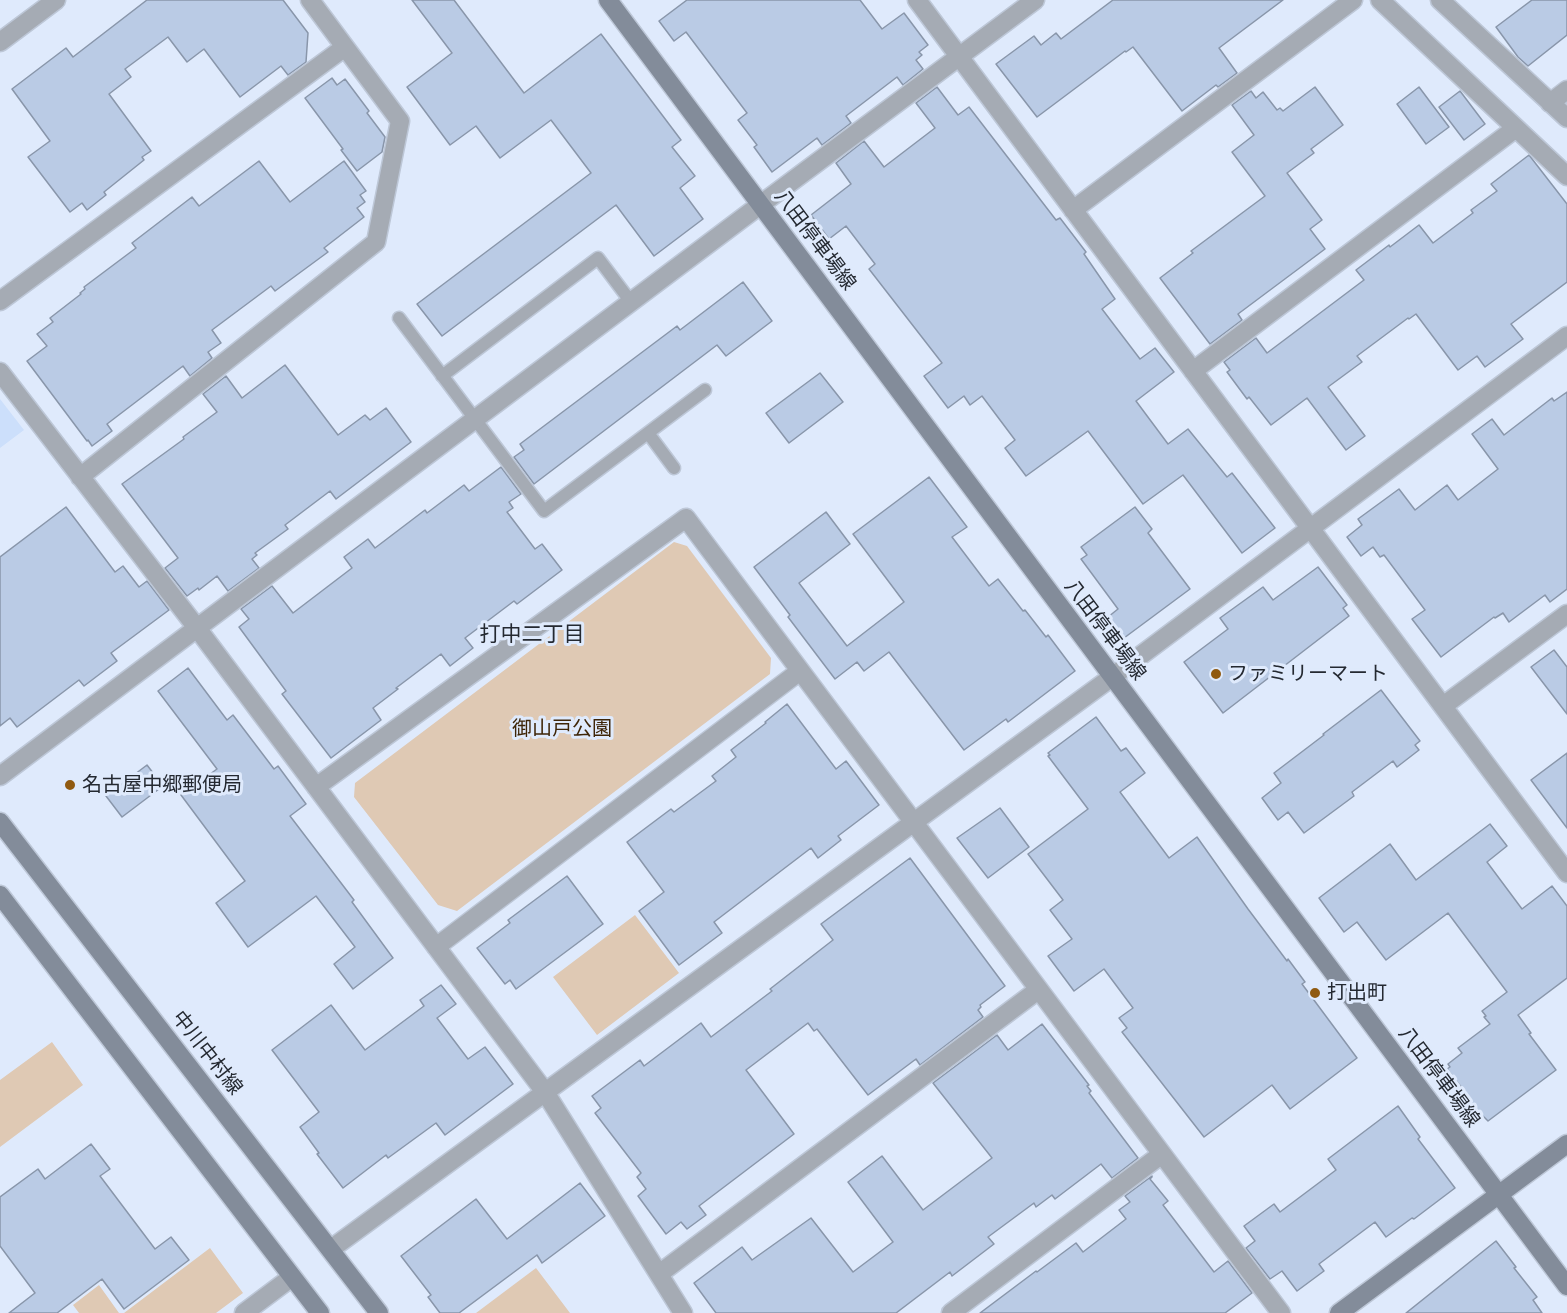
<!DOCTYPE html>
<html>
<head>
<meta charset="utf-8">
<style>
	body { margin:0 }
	canvas { display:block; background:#dfeafc }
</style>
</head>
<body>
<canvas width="1567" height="1313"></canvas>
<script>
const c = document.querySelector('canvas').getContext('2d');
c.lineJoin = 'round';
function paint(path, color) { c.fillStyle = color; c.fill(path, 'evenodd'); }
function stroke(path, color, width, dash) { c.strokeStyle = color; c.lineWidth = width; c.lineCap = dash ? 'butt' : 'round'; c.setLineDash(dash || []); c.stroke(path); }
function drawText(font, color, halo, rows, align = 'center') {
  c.font = font + ' Raleway,"Noto Sans JP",sans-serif'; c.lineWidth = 6; c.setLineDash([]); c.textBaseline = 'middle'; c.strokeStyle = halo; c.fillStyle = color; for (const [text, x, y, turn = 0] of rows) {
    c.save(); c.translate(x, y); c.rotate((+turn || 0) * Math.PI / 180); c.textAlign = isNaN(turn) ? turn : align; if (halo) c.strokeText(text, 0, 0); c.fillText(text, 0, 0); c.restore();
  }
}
paint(new Path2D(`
	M0,399L24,430L0,448Z`), '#ccdffb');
paint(new Path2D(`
	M674,542L687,546L771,658L770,674L457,911L438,905L354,797L355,783Z
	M635,915L679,973L597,1035L553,977Z
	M52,1042L83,1085L0,1147V1080Z
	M210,1248L243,1293L216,1313H124Z
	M536,1268L570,1313H476Z
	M99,1285L119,1313H79L73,1305Z`), '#dfc9b4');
const building = new Path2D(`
	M147,0H283L308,33L306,62L288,75L281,66L240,97L204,49L187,62L168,37L125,69L131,77L109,94L151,151L142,157L144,160L104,192L106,195L87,210L82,203L70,212L28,157L50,141L12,89L66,48L73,57Z
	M412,0H454L524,93L601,34L681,140L672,147L695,176L680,188L703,219L654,256L616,205L442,336L417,304L591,173L551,120L500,158L476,126L450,145L407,87L452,53Z
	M687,0H860L882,29L904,13L928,45L919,52L922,55L916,60L923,69L903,85L897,77L846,116L851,123L822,145L817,138L772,172L754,147L757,145L738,120L747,113L686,32L674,41L659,21Z
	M1113,0H1283L1219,48L1237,73L1218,87L1216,85L1182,111L1133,47L1126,52L1125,51L1037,117L996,64L1034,36L1041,45L1056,33L1061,39Z
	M1532,0H1567V35L1528,66L1518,57L1496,27Z
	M332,78L337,85L345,79L369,111L367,113L385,137L382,152L357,171L341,150L343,149L305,98Z
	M937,87L958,115L969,107L1056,220L1060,218L1086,252L1084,254L1115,299L1102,309L1140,359L1155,348L1174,372L1136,401L1168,444L1188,429L1227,477L1232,473L1275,528L1242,553L1183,475L1143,504L1088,431L1026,476L1005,448L1015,440L982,396L970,405L964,396L948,408L924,376L942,363L869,269L875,264L846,226L829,239L811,215L851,184L836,163L864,141L884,167L935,128L916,103Z
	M1315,87L1343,125L1311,149L1314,153L1287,173L1322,220L1310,229L1325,249L1238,314L1242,320L1210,344L1160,278L1193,253L1191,251L1265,196L1232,152L1254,135L1232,105L1251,91L1256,98L1263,92L1277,110L1280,108L1283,111Z
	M1419,87L1449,127L1426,144L1397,104Z
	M1460,91L1485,124L1464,140L1439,107Z
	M1529,155L1567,204V282L1511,324L1523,339L1485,367L1477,356L1458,370L1416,314L1409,319L1408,318L1357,356L1362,362L1328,387L1365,436L1346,450L1307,398L1271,425L1249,397L1247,399L1227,372L1230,370L1224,362L1256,338L1267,353L1364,280L1356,270L1389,245L1390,247L1419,225L1433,243L1473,213L1471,210L1497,191L1491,184Z
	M259,161L290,202L344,161L366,191L360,195L365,202L357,208L364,217L324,248L328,252L275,291L271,286L212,330L221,343L208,352L212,358L190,376L183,366L107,424L112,431L92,446L88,440L87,441L27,361L47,346L37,334L53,322L50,318L81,294L80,293L85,289L84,287L136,248L132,243L192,197L199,206Z
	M743,282L772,321L726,356L717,345L534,484L514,457L524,450L520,444L677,326L680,330Z
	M285,365L338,435L365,415L370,420L386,408L411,442L336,499L330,491L285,525L288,529L255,553L257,555L252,559L259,568L228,591L217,576L199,590L198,588L187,596L165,568L178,558L122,484L184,439L183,437L217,412L203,394L226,376L242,398Z
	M820,373L843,402L789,443L766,413Z
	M1567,392V589L1550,602L1545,595L1509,622L1503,613L1495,618L1494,617L1441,657L1412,619L1425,610L1384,555L1380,557L1373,547L1361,556L1347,537L1362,525L1358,519L1399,489L1415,510L1447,485L1458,500L1498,469L1472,434L1492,419L1504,435L1552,398L1554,401Z
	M501,467L521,494L509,502L513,508L507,512L535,549L542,544L562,570L517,604L514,601L465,638L473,648L450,666L441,654L396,688L398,689L373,708L381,720L331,758L282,694L286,691L239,627L249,619L241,609L272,586L293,613L352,568L344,557L368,539L375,548L425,510L427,513L464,485L469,491Z
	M929,477L967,527L952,537L989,586L998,579L1023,611L1025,610L1046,637L1048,635L1075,671L1008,722L1006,719L964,750L889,652L864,671L857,662L835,679L788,617L790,615L754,567L826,512L850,544L799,583L847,646L904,602L853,534Z
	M66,507L115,572L123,566L139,587L147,581L169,610L111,653L117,661L84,686L79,680L17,727L10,718L0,726V557Z
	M1135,507L1152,529L1148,533L1190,589L1124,638L1108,617L1118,609L1081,559L1087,555L1081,547Z
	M1318,567L1347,605L1343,608L1349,616L1223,713L1184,662L1228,629L1220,618L1263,587L1273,600Z
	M1554,650L1567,667V714L1531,667Z
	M188,668L227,720L233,715L274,769L278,766L306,804L290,816L354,900L352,902L393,958L353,989L334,964L355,947L316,896L248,947L216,903L245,881L181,795L217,769L158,691Z
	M1381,690L1420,741L1415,745L1419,750L1397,767L1393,761L1352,792L1354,796L1304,833L1288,812L1278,820L1262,798L1281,783L1274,773L1324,735L1323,734Z
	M787,704L836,769L846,761L879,805L838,836L841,840L818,858L811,848L714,922L722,933L679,965L639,911L664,892L627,842L671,809L674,812L716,781L712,776L736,757L731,750L766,723L765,722Z
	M1096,717L1121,751L1126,748L1145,773L1120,792L1169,858L1197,837L1248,909L1287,961L1288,959L1305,982L1302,984L1357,1058L1290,1109L1272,1085L1204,1137L1122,1032L1127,1028L1119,1018L1133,1008L1104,969L1074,991L1048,956L1072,939L1050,910L1063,900L1028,854L1088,809L1048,756L1050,755L1048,753Z
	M1567,753V828L1531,780Z
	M147,765L163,786L122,817L106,796Z
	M1000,808L1029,847L988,878L957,838Z
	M1490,824L1507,846L1487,862L1522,909L1552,886L1567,906V978L1518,1015L1531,1033L1529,1034L1556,1070L1488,1121L1484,1117L1477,1122L1462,1102L1469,1097L1447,1069L1450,1067L1448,1064L1462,1053L1458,1048L1490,1024L1484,1017L1486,1016L1482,1011L1507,992L1448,913L1386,960L1357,922L1344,932L1319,898L1390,844L1416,880Z
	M910,858L1005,986L980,1005L981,1007L978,1010L983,1017L920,1065L916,1059L868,1095L817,1029L814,1031L808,1023L746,1070L794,1134L699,1206L706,1215L687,1229L681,1222L666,1234L638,1196L646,1189L637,1177L641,1173L595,1113L601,1108L592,1096L640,1060L644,1066L701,1023L711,1037L772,991L770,989L833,940L821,924Z
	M567,876L603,924L516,989L510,980L505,984L477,948L510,923L508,920Z
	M441,985L456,1004L437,1018L468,1059L485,1047L513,1084L445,1135L436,1123L388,1158L386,1155L343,1188L317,1154L319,1153L300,1127L319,1112L272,1050L331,1005L365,1050L424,1006L420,1000Z
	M1042,1024L1089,1085L1087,1086L1091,1091L1089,1093L1138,1158L1112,1178L1101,1164L1055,1199L1052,1195L1036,1207L1034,1203L988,1237L994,1244L952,1276L950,1272L896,1313H716L694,1283L742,1247L752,1260L811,1218L853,1272L893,1242L848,1182L882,1156L923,1210L992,1158L933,1083L997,1035L1008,1050Z
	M1398,1106L1420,1137L1418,1139L1455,1188L1414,1219L1412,1218L1386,1237L1375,1222L1319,1264L1324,1271L1297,1291L1282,1271L1270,1279L1246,1248L1255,1241L1244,1226L1274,1204L1280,1212L1336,1170L1328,1159Z
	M91,1144L110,1169L100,1176L155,1249L171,1237L189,1260L124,1309L102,1279L57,1313H9L35,1293L0,1246V1197L38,1169L45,1179Z
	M1152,1176V1177L1150,1179L1168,1201L1163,1205L1214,1272L1228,1261L1252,1293L1225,1313H980L1036,1271L1037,1272L1076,1243L1083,1252L1126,1219L1119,1210L1130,1202L1125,1196Z
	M580,1183L605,1216L542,1263L537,1255L459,1313H440L428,1297L431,1295L401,1256L476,1199L507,1239Z
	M1496,1241L1516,1267L1514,1268L1537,1297L1533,1300L1542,1313H1406Z`);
paint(building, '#bacbe5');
stroke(building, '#8996aa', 1.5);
const lane = new Path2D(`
	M399,318L544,511L705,390
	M442,376L598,258L631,302
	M648,433L674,468`);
const street = new Path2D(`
	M917,0L1567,873
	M1380,0L1567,176
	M1440,0L1567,118
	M0,42L56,0
	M1550,103L1567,90
	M1073,210L1353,0
	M0,301L345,47
	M1193,371L1516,128
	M0,372L197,628L545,1092L683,1313
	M80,477L376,242L400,121L310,0
	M1443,706L1567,614
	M0,776L760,205L1035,0
	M316,787L686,518L1281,1313
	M436,947L800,671
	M331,1249L1112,677L1567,336
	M659,1274L1038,990
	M244,1313L292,1277
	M951,1313L1162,1154`);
const secondary = new Path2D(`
	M608,0L1567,1286
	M0,822L379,1313
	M0,895L320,1313
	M1339,1313L1567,1144`);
stroke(lane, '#bdc7d7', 15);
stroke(street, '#bdc7d7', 21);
stroke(secondary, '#bdc7d7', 21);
stroke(lane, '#a5abb4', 12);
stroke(street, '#a5abb4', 18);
stroke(secondary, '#838c9a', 18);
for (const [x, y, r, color] of [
	[1216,674,6,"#905a10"],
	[70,785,6,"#905a10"],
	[1315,993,6,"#905a10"]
]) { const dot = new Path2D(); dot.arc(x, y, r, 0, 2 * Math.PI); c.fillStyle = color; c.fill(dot); stroke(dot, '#dfeafc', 2); }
drawText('20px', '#242931', '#dfeafc', [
	["八田停車場線",815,240,53],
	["八田停車場線",1105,630,53],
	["中川中村線",207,1053,52],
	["八田停車場線",1439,1077,53]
]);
drawText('20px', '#242931', '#dfeafc', [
	["ファミリーマート",1228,674],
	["名古屋中郷郵便局",82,785],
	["打出町",1327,993]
], 'left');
drawText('20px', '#3e2507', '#dfeafc', [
	["御山戸公園",562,729]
]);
drawText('21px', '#242931', '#dfeafc', [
	["打中二丁目",532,635]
]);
</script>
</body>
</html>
